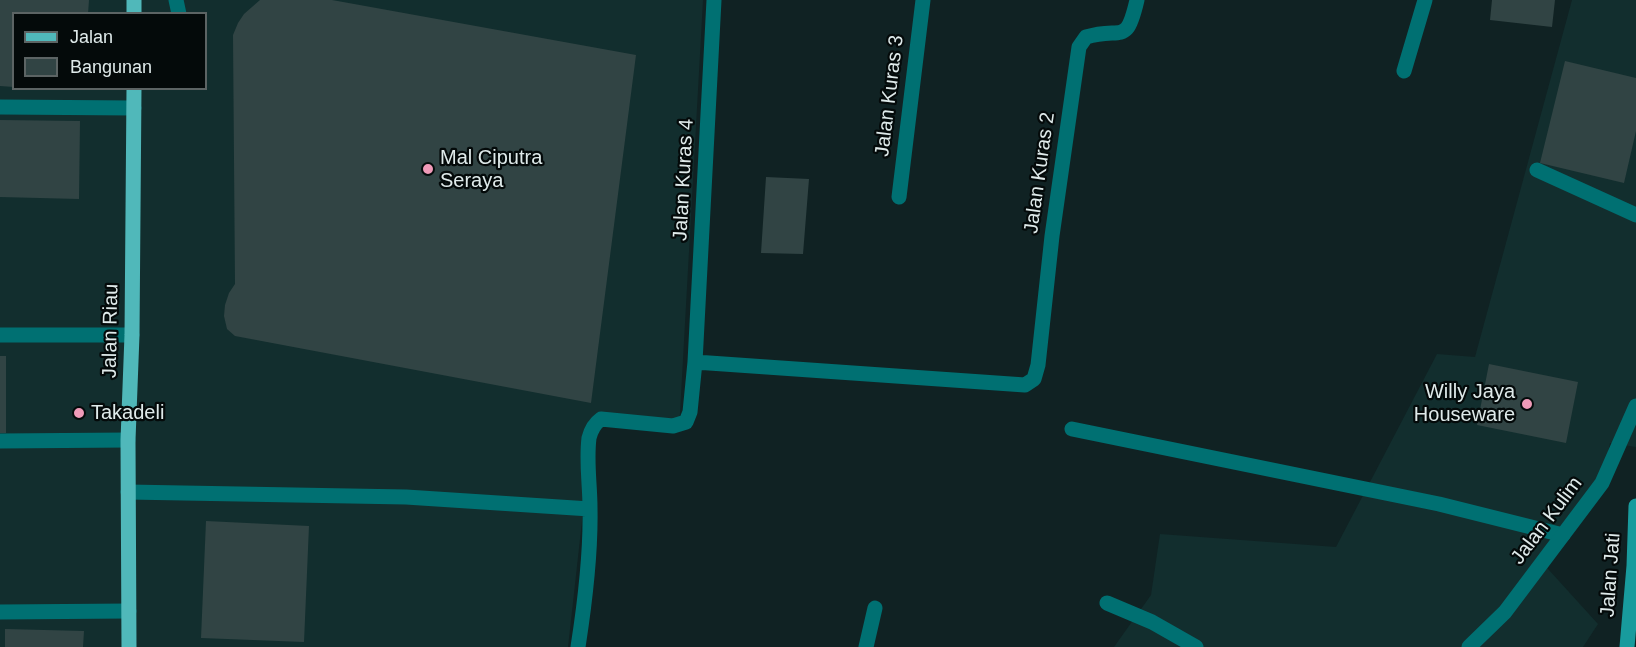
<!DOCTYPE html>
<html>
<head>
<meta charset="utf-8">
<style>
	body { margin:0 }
	#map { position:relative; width:1636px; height:647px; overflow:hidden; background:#102223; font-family:Helvetica,sans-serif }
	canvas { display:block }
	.legend { position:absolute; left:12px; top:12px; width:195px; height:78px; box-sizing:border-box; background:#040a0a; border:2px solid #5c6464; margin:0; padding:8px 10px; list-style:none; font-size:18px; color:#dfeaea }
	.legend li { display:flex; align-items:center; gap:12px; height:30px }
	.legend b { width:30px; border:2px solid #5c6464 }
</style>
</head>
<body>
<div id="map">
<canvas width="1636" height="647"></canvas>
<ul class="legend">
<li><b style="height:8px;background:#50b8ba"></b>Jalan</li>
<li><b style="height:16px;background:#314444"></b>Bangunan</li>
</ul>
</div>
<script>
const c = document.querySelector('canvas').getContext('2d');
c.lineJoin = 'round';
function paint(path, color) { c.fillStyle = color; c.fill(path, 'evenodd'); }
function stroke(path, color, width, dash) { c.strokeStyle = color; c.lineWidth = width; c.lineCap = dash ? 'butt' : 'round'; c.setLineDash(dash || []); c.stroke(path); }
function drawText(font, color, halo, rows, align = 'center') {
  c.font = font + ' Helvetica,sans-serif'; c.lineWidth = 4.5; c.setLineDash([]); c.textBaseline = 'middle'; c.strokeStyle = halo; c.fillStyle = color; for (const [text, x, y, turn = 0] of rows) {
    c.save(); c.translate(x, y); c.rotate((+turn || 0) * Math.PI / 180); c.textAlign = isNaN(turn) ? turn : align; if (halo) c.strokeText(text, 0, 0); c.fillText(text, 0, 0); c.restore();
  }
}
paint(new Path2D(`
	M0,0H703L679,431L593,422L568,647H0ZM14,14H206V88H14Z
	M1572,0H1636V447L1610,443L1602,483L1539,559L1598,624L1583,647H1114L1151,595L1160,534L1336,547L1437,354L1475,357Z`), '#122e2e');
paint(new Path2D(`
	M0,0H89L88,14H14V87L0,86Z
	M260,0H332L636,55L591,403L235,336L227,329L224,316L225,305L229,293L235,284L233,35L238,23L244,14Z
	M1492,0H1555L1552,27L1490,20Z
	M1565,61L1636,78V131L1624,183L1540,163Z
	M0,120L80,121L79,199L0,197Z
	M766,177L809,179L803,254L761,253Z
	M0,356H6V433H0Z
	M1489,364L1578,382L1566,443L1477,425Z
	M206,521L309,526L304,642L201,638Z
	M5,629L84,631L83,647H5Z`), '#314444');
stroke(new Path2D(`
	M176,0L179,14
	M1537,170L1636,215`), '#007072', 15);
stroke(new Path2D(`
	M1404,71L1425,0
	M0,107L134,108
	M899,197L923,0
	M0,335H132
	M695,362L714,0
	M1072,429L1439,504L1563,535
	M0,441L128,440
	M128,492L406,497L590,509
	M1107,603L1152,622L1196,647
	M0,612L129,611
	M578,647C585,602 591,554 590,508C590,484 586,462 589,438C591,430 594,424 601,419L673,426L686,422L690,412L695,362L1025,385L1034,379L1038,365L1052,236L1079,47L1086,37C1123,26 1126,47 1137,0
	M866,647L875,608`), '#007072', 15);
stroke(new Path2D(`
	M1469,647L1505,612L1602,483L1636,406`), '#007072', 15);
stroke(new Path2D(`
	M1627,647L1634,566L1636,506`), '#189b9d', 15);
stroke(new Path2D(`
	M134,0V14
	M129,647L128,440L132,335L134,88`), '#50b8ba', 15);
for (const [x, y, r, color] of [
	[428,169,6,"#ef9ab8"],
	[1527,404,6,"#ef9ab8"],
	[79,413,6,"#ef9ab8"]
]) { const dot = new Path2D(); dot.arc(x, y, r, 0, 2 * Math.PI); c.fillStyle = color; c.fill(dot); stroke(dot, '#040a0a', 2); }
drawText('20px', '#dfeaea', '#040a0a', [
	["Jalan Kuras 3",890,96,-83],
	["Jalan Kuras 2",1040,173,-82],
	["Jalan Kuras 4",684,180,-87],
	["Jalan Riau",111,331,-89],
	["Jalan Kulim",1547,521,-53],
	["Jalan Jati",1611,575,-86]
]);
drawText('20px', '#dfeaea', '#040a0a', [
	["Mal Ciputra",440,158],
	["Seraya",440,181],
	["Willy Jaya",1515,392,"right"],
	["Houseware",1515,415,"right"],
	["Takadeli",91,413]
], 'left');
</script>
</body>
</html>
